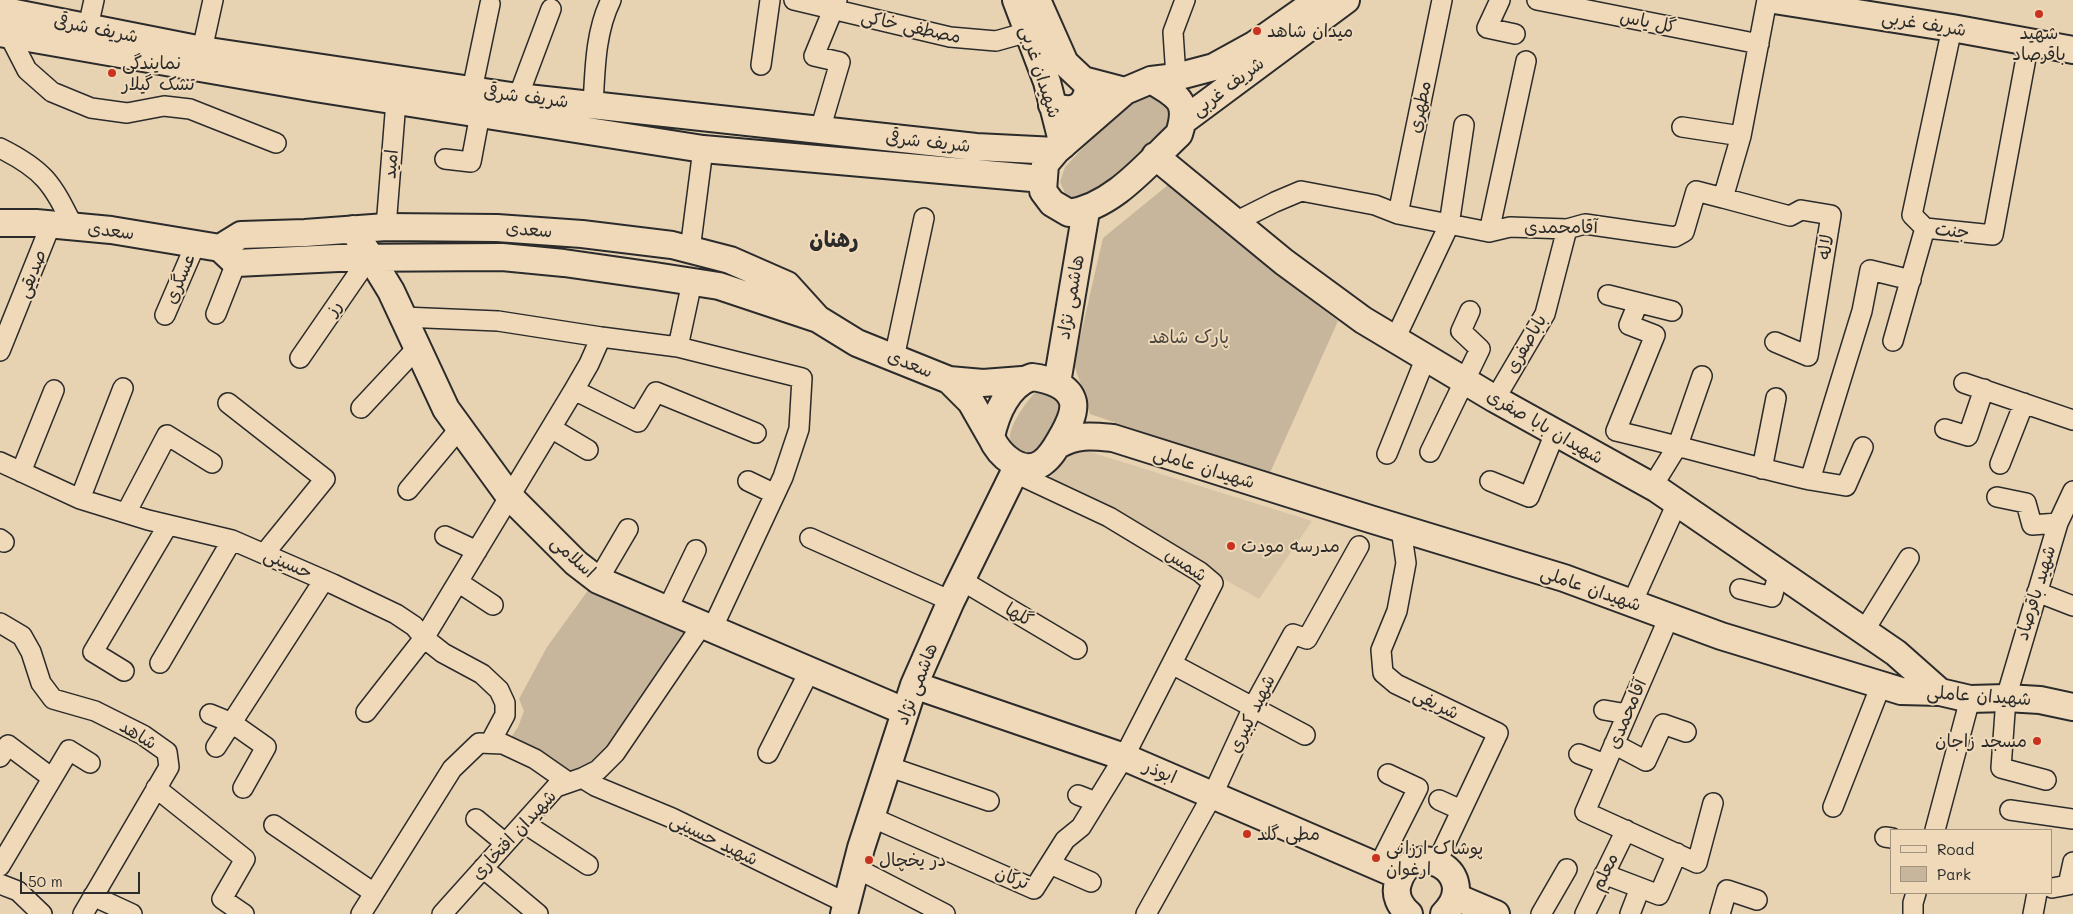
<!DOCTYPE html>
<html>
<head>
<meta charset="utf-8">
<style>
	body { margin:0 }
	#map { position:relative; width:2073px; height:914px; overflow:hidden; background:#e7d2b2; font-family:Mali,sans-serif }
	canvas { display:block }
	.legend { position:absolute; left:1890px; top:829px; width:162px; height:65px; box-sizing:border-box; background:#efd9b8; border:1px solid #a19380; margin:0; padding:6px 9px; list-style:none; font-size:15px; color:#2b2b2b }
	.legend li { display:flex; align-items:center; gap:10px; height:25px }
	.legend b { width:25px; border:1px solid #a19380 }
	.scale { position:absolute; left:20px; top:872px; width:120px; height:22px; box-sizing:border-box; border:2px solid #2b2b2b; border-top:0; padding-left:6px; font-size:15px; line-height:18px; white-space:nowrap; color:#2b2b2b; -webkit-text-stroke:4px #efd9b8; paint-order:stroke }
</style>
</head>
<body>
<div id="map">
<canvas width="2073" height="914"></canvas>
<ul class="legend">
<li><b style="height:6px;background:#efd9b8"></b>Road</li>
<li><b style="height:14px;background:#c8b69c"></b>Park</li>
</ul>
<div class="scale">50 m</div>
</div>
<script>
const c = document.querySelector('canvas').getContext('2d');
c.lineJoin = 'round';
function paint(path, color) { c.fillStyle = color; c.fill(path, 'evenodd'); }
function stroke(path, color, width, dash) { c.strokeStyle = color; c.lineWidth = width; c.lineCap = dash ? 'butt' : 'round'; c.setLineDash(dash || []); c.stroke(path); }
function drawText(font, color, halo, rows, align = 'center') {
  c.font = font + ' Mali,"Playpen Sans Arabic",sans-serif'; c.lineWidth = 4; c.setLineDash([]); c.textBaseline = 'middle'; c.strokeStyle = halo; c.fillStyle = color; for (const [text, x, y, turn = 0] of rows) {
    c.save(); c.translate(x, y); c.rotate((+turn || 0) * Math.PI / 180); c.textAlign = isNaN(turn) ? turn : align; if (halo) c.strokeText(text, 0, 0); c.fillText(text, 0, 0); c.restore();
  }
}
paint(new Path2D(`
	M1071,446L1312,521L1259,599L1049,480Z`), '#d7c4a7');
paint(new Path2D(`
	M1154,94L1172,103L1174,127L1106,190L1077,202L1066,195L1060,182L1065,167L1097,133L1138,99Z
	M1168,185L1338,321L1269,475L1090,414L1074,364L1103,238Z
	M1036,392H1046L1057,396L1062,406L1061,417L1040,448L1030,454L1019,452C1015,448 1011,444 1010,438C1009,426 1027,400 1036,392Z
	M589,589L689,632L651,683L612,743L587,767L572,772L510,739L518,727L524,711L519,699L547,647Z`), '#c8b69c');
const street = new Path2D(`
	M794,0L950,37L996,41L1028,32
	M1500,0L1487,28L1515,34
	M1537,0L1759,44
	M88,27L94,0
	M1952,28L1912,215L1925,228L1993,235L2029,42
	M9,35L27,70L52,92L91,108L127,113L164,106L190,109L276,143
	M202,50L213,0
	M761,65L770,0
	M1176,77L1173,32L1185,0
	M472,90L490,4
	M518,97L551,9
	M593,106C595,71 595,32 611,0
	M1682,127L1741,136
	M820,130L840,62L814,56L837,0
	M0,148C44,170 52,183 73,226
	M445,159L471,162L480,114
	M1723,198L1790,216L1801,210L1831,215L1808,356L1775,342
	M1398,214L1442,0
	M1235,222L1275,202L1301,191L1375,205L1398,214L1489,232L1510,227L1567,229L1585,224L1675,237L1684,232L1696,191L1723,198L1741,136L1767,0
	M386,227L396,101
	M1489,232L1526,61
	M690,250L703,149
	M1608,295L1672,311
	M1638,303L1629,325L1655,335L1616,431C1681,446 1745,465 1810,480L1862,311L1870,270L1911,280
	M216,314L236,263
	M165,315L196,243
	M403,317L498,321L601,337L678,347L802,378L799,429L783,477L712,629
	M1395,339L1449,225L1464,125
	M1893,341L1925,228
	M678,347L692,282
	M0,351L51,224
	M300,358L369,258
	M894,358L924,218
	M1964,383L2073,420
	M574,390L638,422L656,392L756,433
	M1495,399L1545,314L1567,229
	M228,403L325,479L264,554
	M361,408L417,348
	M551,428L588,450
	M1945,429L1968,436L1984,389
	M1430,452L1480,349L1461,331L1470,311
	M1387,454L1426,357
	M0,462L80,499L148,520L232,540L333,584L396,614L414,626L424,638L443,653L482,674L499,690L505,703V715L490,743
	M2000,464L2024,403
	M1762,469L1776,398
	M21,472L54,390
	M1810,480L1846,486L1863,447
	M748,481L775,494
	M1490,481L1529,497L1555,433
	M1652,487L1678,445L1702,376
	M408,490L460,428
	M1997,497L2026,503L2032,525L2058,523
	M80,499L123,388
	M126,513L167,435L212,463
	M1401,529L1406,563L1397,611L1381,650L1383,673L1396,684L1498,733L1437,862
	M445,536L477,551
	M810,538L951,601
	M0,539L4,542
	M598,580L628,529
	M961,580L1077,649
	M458,582L493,605
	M1740,589L1772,597L1779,572
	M2037,592L2073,606
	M1632,603L1677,503
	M667,610L696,550
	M1669,617L1585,812L1697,863L1713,803
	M0,623L22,636L31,652L41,683L53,699L95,711L143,735L167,752L169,767L83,914
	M1864,631L1909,558
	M160,663L232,540
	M1172,664L1305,735
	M124,671L93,652L168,525
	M1604,710L1627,714
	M366,712L424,638L574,390L589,364L601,337
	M210,714L232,723L266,747L243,788
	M1614,744L1646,761L1663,724L1686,732
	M216,747L324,580
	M768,753L810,670
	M1579,754L1605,764
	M0,757L8,745L52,778
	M887,766L989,801
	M582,778L595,786L672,818L846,903
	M2046,780L2001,768L2006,698L2058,523L2073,491
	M156,788L245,859L222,899L244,914
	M1078,795L1096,802
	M1439,800L1461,810
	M1833,807L1881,685
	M2010,810L2073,819
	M871,817L1034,889L1065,840L1081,827L1124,757L1213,583L1200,572L1109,517L1013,472
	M476,819L505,843
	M524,823L588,865
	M274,825L374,893
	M1935,830L1970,699
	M1885,837L1892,838
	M1050,864L1091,882
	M0,866L69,750L90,763
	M1378,867L1418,788L1388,774
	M483,868L538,914
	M856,868L945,914
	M1604,874L1659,895L1677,853
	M0,884L18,891L42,914
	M2052,888L2068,885L2073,862
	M93,896L132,914
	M361,914L452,769L479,743L503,744L535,759L568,782
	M442,914L556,787L582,778L598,770L615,753L702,625
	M1146,914L1213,794L1253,707L1293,634L1307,639L1359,546
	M1541,914L1567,869
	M1585,914L1626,830
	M1630,914L1640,888
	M1720,914L1727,890L1757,900
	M1913,914V903L1916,893
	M2033,914L2037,893`);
const secondary = new Path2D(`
	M1016,0L1047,82L1063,145
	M1037,0L1065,63L1083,80L1125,91
	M1774,0L1952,28L2073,50
	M0,10L202,50L518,97L976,147L1056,151
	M0,33L315,88L703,149L1043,179
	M1151,80C1177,96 1190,100 1179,134C1147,164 1114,206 1069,213L1052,203L1043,191L1045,164L1056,151L1125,91L1151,80L1176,77L1214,67L1254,45L1318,0
	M1052,105C1074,115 1089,106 1088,82
	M1183,121L1346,0
	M1155,156L1284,262L1363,320L1495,399L1657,489L1896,653L1940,692
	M0,223H36L111,230L220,248L236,263L338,258L502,257L564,263L655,276L719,286L818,319L857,343L949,380L983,383L1022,380
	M353,229L391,291L446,409L510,497L576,563L598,580L904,711
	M220,248L241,235L305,233L386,227L497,228L582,234L672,245L730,260L787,285L816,317
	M1032,377C1047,379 1069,385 1073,402C1075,413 1068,426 1063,435C1057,445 1052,456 1042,463C1022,477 999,455 991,437C996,413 1008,385 1032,377Z
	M949,380L971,402L991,437
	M1057,383L1086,211
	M1058,445C1077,434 1092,436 1113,438L1370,519L1564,578L1721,636L1901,691L1940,692L1970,699L2006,698L2040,700L2073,707
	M914,685L1124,757L1400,876
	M1456,897L1496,914
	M844,914L861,848L914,685L951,601L1018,465
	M1409,914C1400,906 1394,895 1398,883C1412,834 1484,874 1444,914`);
stroke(street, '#2b2b2b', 22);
stroke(secondary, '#2b2b2b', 30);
stroke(street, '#efd9b8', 19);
stroke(secondary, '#efd9b8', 26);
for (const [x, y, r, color] of [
	[2039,14,5,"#c8321e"],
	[1257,31,5,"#c8321e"],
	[112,73,5,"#c8321e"],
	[1231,546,5,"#c8321e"],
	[2037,741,5,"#c8321e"],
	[1247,834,5,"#c8321e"],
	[1376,858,5,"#c8321e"],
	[869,860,5,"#c8321e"]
]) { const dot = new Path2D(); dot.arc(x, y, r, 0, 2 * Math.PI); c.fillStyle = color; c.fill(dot); stroke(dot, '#efd9b8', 2); }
drawText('18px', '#2b2b2b', '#efd9b8', [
	["گل یاس",1648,22,11],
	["شریف غربی",1924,24,9],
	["مصطفی خاکی",911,27,12],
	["شریف شرقی",96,29,11],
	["شهیدان غربی",1040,72,72],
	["شریف غربی",1228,87,-37],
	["شریف شرقی",526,97,7],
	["مطهری",1420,107,-78],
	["شریف شرقی",928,142,6],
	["امید",391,164,-85],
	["آقامحمدی",1561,227],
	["سعدی",529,230,5],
	["سعدی",111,231,7],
	["جنت",1952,231,6],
	["لاله",1826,247,-82],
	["صدیقی",32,274,-68],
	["عسگری",180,279,-67],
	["هاشمی نژاد",1071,297,-80],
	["رز",334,308,-55],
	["باباصفری",1526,344,-60],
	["سعدی",910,364,22],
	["شهیدان بابا صفری",1545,427,30],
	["شهیدان عاملی",1204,468,17],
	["اسلامی",573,557,42],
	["حسینی",288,564,23],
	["شمس",1186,565,34],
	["شهیدان عاملی",1591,589,19],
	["شهید باقرصاد",2036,593,-73],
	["گلها",1019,615,30],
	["هاشمی نژاد",917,684,-69],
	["شهیدان عاملی",1979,696,4],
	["شریفی",1436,704,26],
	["شهید کبیری",1252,714,-64],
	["آقامحمدی",1627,714,-67],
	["شاهد",138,735,31],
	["ابوذر",1160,772,23],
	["شهیدان افتخاری",514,835,-47],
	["شهید حسینی",714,840,26],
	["معلم",1605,872,-64],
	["ترکان",1012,878,21]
]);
drawText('18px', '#2b2b2b', '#efd9b8', [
	["میدان شاهد",1267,31],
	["شهید",2039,33,"center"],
	["باقرصاد",2039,54,"center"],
	["نمایندگی",122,63],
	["تشک گیلار",122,84],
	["مدرسه مودت",1241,546],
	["مسجد زاجان",2027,741,"right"],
	["مطی گلد",1257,834],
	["پوشاک ارزانی",1386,848],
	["ارغوان",1386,869],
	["در یخچال",879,860]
], 'left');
drawText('18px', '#4a4742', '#efd9b8', [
	["پارک شاهد",1189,337]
]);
drawText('bold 22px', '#2b2b2b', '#efd9b8', [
	["رهنان",834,240]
]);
</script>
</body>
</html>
